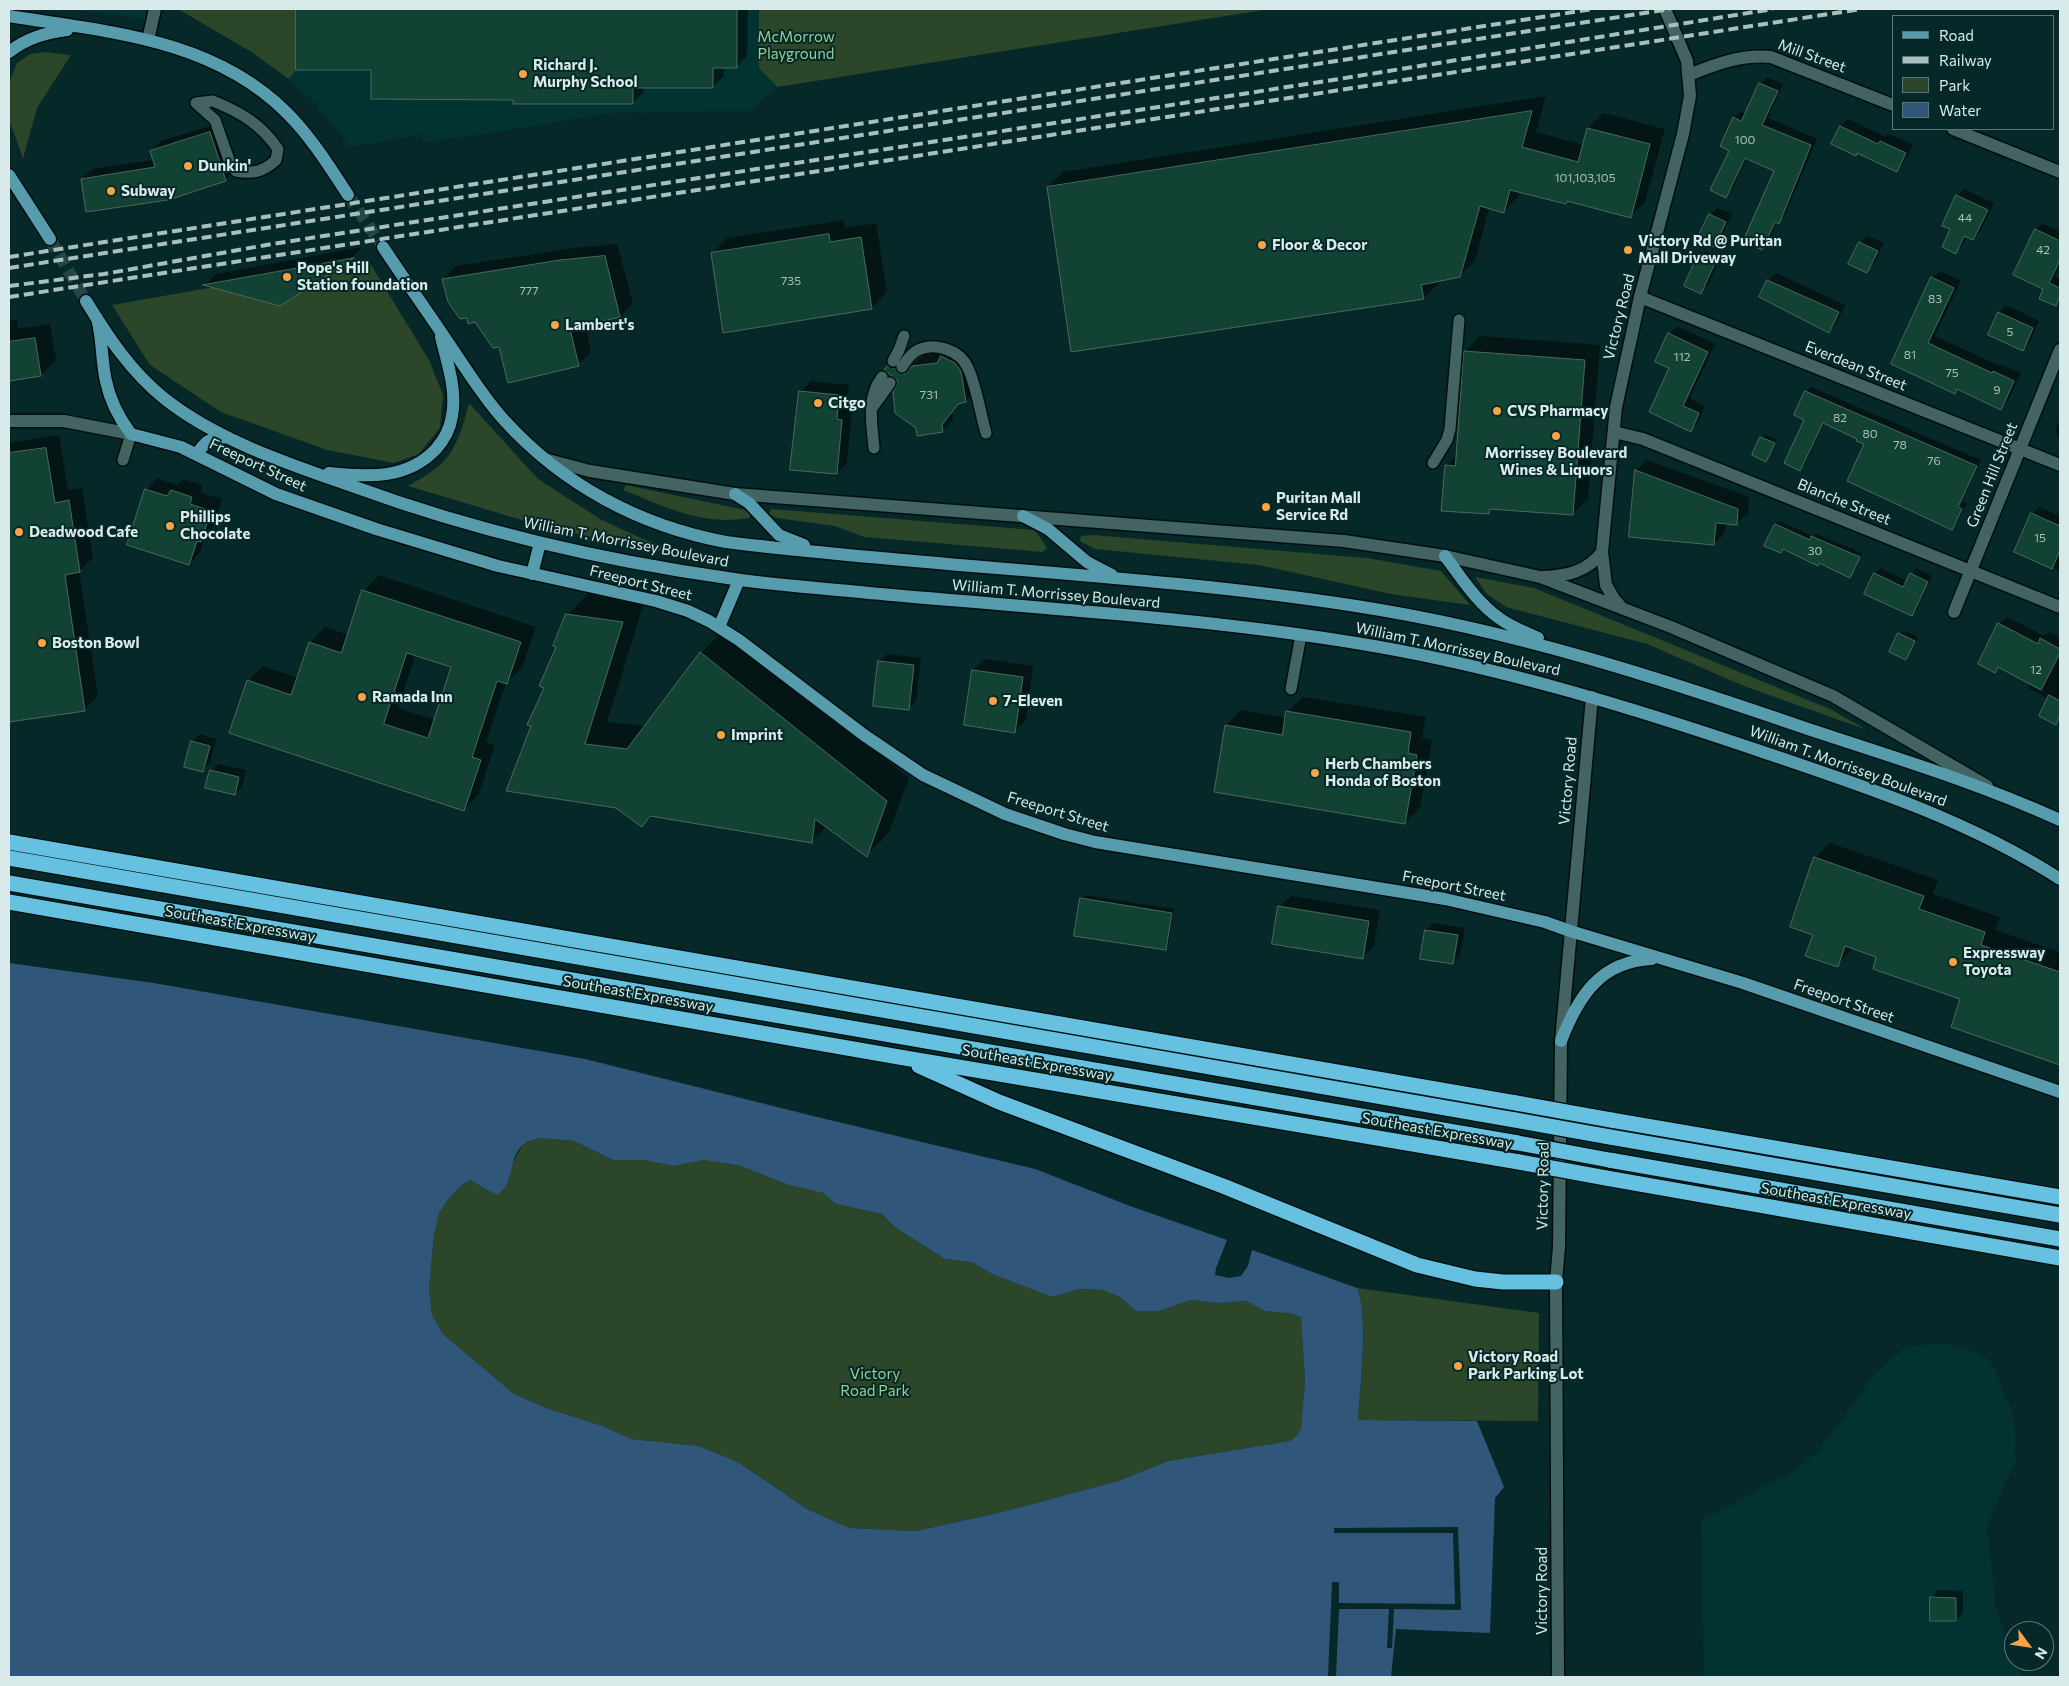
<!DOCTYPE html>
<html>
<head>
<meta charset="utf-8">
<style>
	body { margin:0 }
	#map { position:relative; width:2069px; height:1686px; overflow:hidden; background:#062828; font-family:Commissioner,sans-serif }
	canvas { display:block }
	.frame { position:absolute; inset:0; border:10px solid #d9eaea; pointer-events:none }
	.legend { position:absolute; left:1892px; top:15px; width:162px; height:115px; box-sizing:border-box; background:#062828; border:1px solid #5a7676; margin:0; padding:6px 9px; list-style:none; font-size:15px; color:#d9eaea }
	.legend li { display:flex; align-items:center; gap:10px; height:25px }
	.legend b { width:25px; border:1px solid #5a7676 }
	.north { position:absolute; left:2004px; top:1621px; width:50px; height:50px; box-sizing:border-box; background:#062828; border:1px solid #5a7676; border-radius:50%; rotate:121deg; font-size:14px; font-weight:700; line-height:20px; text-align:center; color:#d9eaea }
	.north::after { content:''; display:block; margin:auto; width:18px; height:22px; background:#f6a247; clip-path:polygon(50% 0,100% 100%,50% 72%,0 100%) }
</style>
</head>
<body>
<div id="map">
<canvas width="2069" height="1686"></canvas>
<div class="frame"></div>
<ul class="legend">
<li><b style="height:6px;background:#579cad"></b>Road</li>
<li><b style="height:6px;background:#a9bebe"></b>Railway</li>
<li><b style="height:14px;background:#2b4629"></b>Park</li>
<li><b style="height:14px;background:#305779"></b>Water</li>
</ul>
<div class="north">N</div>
</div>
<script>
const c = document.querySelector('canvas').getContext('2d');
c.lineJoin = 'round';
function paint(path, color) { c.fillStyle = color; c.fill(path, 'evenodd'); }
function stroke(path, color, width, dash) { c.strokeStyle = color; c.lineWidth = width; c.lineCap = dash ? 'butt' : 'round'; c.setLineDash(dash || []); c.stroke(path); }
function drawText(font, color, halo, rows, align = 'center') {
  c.font = font + ' Commissioner,sans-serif'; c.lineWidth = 4; c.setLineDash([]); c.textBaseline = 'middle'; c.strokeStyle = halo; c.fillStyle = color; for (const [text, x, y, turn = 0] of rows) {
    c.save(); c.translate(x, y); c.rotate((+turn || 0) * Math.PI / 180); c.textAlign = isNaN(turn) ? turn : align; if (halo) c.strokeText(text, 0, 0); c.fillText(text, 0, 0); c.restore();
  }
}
paint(new Path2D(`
	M69,9H147L145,19Z
	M178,9H759V68L777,87L750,111L615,113L425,143L420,135L350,147L316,104L289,79L253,53Z
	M1942,1343L1980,1353L1992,1364L2010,1407L2015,1424L2016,1459L1987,1525L1996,1607L2014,1661L2022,1677H1704L1701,1520L1794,1471L1819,1451L1877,1371L1906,1347Z`), '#023232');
paint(new Path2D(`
	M178,9H296V70L289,79L253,53Z
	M759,9H1270L777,87L759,68Z
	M46,52L71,55L37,108L23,159L9,119V83L17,63L30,54Z
	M368,260L429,360L443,395L440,428L419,454L394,463L327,450L221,412L150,365L112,305Z
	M469,403L538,479L600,519L643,539L688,555L641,548L542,526L408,486C418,480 429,474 438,467C457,451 463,426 469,403Z
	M626,485L750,511L751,514L749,518C702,526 666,507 623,490Z
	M771,509L1035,530L1047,548L1042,552L864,537L835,526L777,518L769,514Z
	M1092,535L1367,558L1441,571L1470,605L1391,594L1259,565L1095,549L1080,541L1081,536Z
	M1475,577L1534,588L1830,709L1867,730L1744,686L1647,644L1506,607L1487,594Z
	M539,1138L574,1141L613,1160H644L673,1166L704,1160L741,1166L789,1185L823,1193L836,1204L882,1214L896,1228L945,1259L972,1262L992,1274L1052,1297L1079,1289L1103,1290L1120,1297L1136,1311H1159L1191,1300L1219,1303L1246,1301L1265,1311L1294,1314L1301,1316L1305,1381L1301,1429L1297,1435L1290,1441L1168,1461L1118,1481L1002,1512L916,1531L849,1528L807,1509L738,1462L699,1446L631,1439L603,1426L549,1409L514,1394L443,1334L432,1315L429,1288L434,1236L439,1213L450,1197L463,1184L470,1180L496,1195L509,1180L511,1166L523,1144Z
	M1357,1288L1539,1313L1538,1421L1358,1420C1360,1387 1369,1316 1357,1288Z`), '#2b4629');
paint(new Path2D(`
	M9,963L154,983L585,1059L813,1116L1035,1169L1130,1206L1227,1240L1216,1268L1215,1275L1229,1278L1241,1276L1248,1266L1252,1250L1357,1288C1369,1316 1360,1387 1358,1420L1477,1421L1504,1487L1495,1498L1490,1633L1396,1629L1391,1677H9ZM539,1138L574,1141L613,1160H644L673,1166L704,1160L741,1166L789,1185L823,1193L836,1204L882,1214L896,1228L945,1259L972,1262L992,1274L1052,1297L1079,1289L1103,1290L1120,1297L1136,1311H1159L1191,1300L1219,1303L1246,1301L1265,1311L1294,1314L1301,1317L1305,1381L1301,1429L1297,1435L1290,1441L1168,1461L1118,1481L1002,1512L916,1531L849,1528L807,1509L738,1462L699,1446L631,1439L603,1426L549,1409L514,1394L443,1334L432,1315L429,1288L434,1236L439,1213L450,1197L463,1184L470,1180L496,1195C516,1185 507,1157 524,1144C528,1141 535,1140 539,1138Z`), '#305779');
paint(new Path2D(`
	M1458,1527L1461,1610L1394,1609L1392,1648H1387L1389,1609H1339L1336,1677H1328L1332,1582H1339V1603L1455,1604L1453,1533H1334V1528Z`), '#062828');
paint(new Path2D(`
	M298,9H748L747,56L736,67H724V76L712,87H644V92L632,103L514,99L372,69H297Z
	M1767,77L1783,84L1768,118L1817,139L1785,215L1777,222L1768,242L1761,249L1775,170L1747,158L1732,190L1726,196L1734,118L1741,111L1746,114L1761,83Z
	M1546,96L1536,132L1584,145L1588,128L1603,113L1665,129L1645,202L1630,217L1568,200L1565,203L1520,191L1518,197L1503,212L1489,208L1475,261L1459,276L1438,280L1439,283L1424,298L1048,187L1063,172Z
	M1848,119L1886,137L1888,134L1913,145L1904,163L1897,170L1841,126Z
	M220,123L235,170L225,180L82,179L92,169L154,160L152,151L161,141Z
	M1964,189L1994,203L1980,232L1973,239L1967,236L1963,245L1955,252L1952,229L1957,196Z
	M1717,208L1732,214L1721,238L1714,245L1710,215Z
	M844,220L845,228L876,223L887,292L872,308L712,254L727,238Z
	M2042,223L2060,232V265L2055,277L2060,279V300L2055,305L2045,288L2036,229Z
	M1867,236L1884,243L1874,264L1867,271L1860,243Z
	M617,244L633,303L620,316L585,324L591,352L578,365L500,345L476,321L468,316L443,279L456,266L574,248Z
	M362,247L353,257L280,305L205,285L216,274Z
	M1705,251L1720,258L1708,285L1700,292L1698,258Z
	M1940,271L1961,281L1935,336L2000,366L2002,365L2021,373L2008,401L2000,408L1959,389L1955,393L1893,363L1932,278Z
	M1776,273L1845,305L1836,324L1829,332L1768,281Z
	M2006,305L2039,321L2030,342L2022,350L1999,313Z
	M17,320L18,329L50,324L56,360L41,375L9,380V321Z
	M1677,326L1715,344L1690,398L1705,406L1698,423L1690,430L1671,368L1657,361L1670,334Z
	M1480,336L1600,345L1588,499L1572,514L1494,508L1488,513L1446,466L1457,455L1465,352Z
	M954,345L961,348L969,355L973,363L977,390L966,401L960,402L952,412L953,420L942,431L917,427L898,380L888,366L900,355L906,357L909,362L914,364L924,355L947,352Z
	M811,381L849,385L846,409L852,410L847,463L837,473L800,392Z
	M1811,387L1981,460L1962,501L1967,503L1957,523L1952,528L1859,438L1825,422L1805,464L1800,469L1806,419V392Z
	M2060,419V436L2054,433Z
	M1765,434L1777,440L1766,461L1753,455Z
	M59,435L68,490L82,488L93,558L79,571L98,696L85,709L9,721V443Z
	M1647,460L1749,497L1748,513L1736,524L1726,523L1725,532L1714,544L1636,471Z
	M157,478L177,485L183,479L202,485L201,493L222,499L212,529L205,536L200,552L189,564L146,490Z
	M2039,507L2060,516V571L2015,551L2032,514Z
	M1779,521L1813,536L1816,534L1862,553L1853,573L1850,576L1820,562L1818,564L1784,548L1780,552L1776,524Z
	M1881,568L1907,581L1916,568L1932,576L1917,609L1911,615L1875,574Z
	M379,575L536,627L522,668L506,683L486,742L495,745L479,794L463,810L248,681L263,666L298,678L310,643L325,627L348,635L364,590ZM416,654L453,666L435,720L398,708Z
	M590,592L645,599L607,722L645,726L701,653L724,630L909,778L889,832L867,855L827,826L811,842L652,815L642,825L533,725L567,615Z
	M2007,617L2044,636L2049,632L2060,638V718L2056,723L2049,699L2028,688L2031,683L2000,666L1995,671L1999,624Z
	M1903,630L1918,637L1906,659L1891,652Z
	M887,654L921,658L916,701L908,708L880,662Z
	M985,659L1033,666L1026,720L1014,731L973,670Z
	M1303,697L1426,717L1422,738L1432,740L1420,808L1405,823L1226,725L1241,710L1286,718L1287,712Z
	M200,734L216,739L210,763L202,771L192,742Z
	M218,764L246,770L242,787L235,794L211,771Z
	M1830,843L1938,880L1933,894L2000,917L1995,930L2060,952V1063L1952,1026L1962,998L1878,957L1853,948L1837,965L1814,934L1815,858Z
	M1085,895L1174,909L1168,946L1165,949L1081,899Z
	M1291,896L1380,910L1374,946L1363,957L1279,907Z
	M1433,923L1465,928L1460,955L1453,963L1426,930Z
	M1938,1590L1963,1591V1613L1956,1620L1931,1598Z`), '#0007');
const building = new Path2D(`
	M296,9H737V68H713V88H633V104H513V100L371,99V70H296Z
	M1759,83L1778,91L1762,125L1811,145L1779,224L1775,222L1762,250L1743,241L1774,171L1745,158L1726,198L1710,190L1729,151L1720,146L1733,117L1741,121Z
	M1532,111L1522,147L1578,162L1587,128L1650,144L1631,218L1567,201L1566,204L1510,190L1504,213L1480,206L1460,277L1421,285L1424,299L1071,352L1047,187Z
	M1840,126L1878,144L1880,141L1906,153L1897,172L1857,153L1856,156L1831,144Z
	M210,132L226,181L168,200L86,212L81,179L155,167L150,151Z
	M1956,195L1988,210L1973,240L1964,236L1956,254L1942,247L1950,229L1942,226Z
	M1709,214L1726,222L1714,247L1697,239Z
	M2035,229L2060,241V260L2049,283L2060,288V295L2056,306L2039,299L2043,289L2013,275Z
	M829,234L830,242L861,237L872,309L723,333L711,253Z
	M1859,242L1878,251L1867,273L1848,264Z
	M605,256L620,317L570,329L579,366L508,383L499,347L493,348L475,322L468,324L467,318L460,319L448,302L442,279L560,260Z
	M1697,257L1714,265L1701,294L1684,286Z
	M354,258L280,306L203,285Z
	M1931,277L1954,288L1928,343L1992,373L1993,371L2014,381L2001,410L1957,389L1955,394L1891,364Z
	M1767,280L1839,312L1829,333L1759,297Z
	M1998,312L2033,328L2023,351L1988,335Z
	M1668,333L1708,352L1683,406L1699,413L1691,432L1649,412L1669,368L1655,362Z
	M35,338L41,376L9,381V342Z
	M1464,351L1585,360L1573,515L1490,509L1489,514L1441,511L1445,465L1455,466Z
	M941,356L955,363L961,371L966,402L958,404L942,425L943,432L917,436L916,428L895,413L893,392L897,384V380L884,370L887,366L895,368L898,373L905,374L912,366L937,363Z
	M799,391L839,395L837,419L842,420L837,474L790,470Z
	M1805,391L1977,466L1958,507L1962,509L1952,530L1847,481L1864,444L1856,441L1857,439L1823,423L1800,471L1784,463L1804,420L1794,415Z
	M1760,437L1775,443L1766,462L1752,455Z
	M46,448L55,503L69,500L80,572L65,575L85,711L9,722V453Z
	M1635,470L1738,509L1737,525L1716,523L1714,545L1629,537Z
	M145,489L167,496L171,490L192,497L190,504L211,511L201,542L197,541L189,565L127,545Z
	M2031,513L2060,526V550L2052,569L2014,552Z
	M1775,524L1810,540L1811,536L1860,557L1850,578L1819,563L1818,566L1783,549L1781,553L1764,546Z
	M1874,573L1903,587L1910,573L1928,582L1912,616L1864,594Z
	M362,590L521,642L507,684L497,681L472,757L481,760L464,811L229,733L247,680L291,695L309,642L341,653ZM407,653L451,667L428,738L384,724Z
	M566,614L623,622L585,744L627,749L700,652L887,801L867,857L815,819L812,843L650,816L642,827L616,808L506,791L531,726L527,725L544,688L539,686L556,647L553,646Z
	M1998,623L2038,644L2040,638L2060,649V653L2041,690L1998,667L1995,673L1978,664Z
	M1898,633L1915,641L1906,660L1889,652Z
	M878,661L914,665L909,710L873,706Z
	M972,670L1023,677L1015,733L964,725Z
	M2049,695L2060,701V715L2056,725L2039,716Z
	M1286,711L1411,732L1408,753L1417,755L1405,824L1214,792L1225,725L1282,735Z
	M191,741L210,746L203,772L184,767Z
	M210,770L239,777L235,795L205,788Z
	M1814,857L1924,896L1919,909L1985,932L1981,945L2060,972V1065L1951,1027L1960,999L1873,969L1876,957L1845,946L1838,967L1805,956L1813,935L1790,927Z
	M1080,898L1172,913L1166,950L1074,936Z
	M1278,906L1369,921L1363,959L1272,944Z
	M1425,930L1458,935L1453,964L1420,959Z
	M1930,1597L1956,1598V1621H1930Z`);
paint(building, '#124233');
stroke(building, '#4c695e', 1);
stroke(new Path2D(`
	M348,195L383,247
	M50,239L86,301`), '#264545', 12, [12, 6]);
const service = new Path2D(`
	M213,101C240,112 261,124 278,149L276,160C263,172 253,174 236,171L230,163L215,120L196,103Z
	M893,361L899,350L904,336
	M902,367C906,361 911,353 918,350C935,342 960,350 968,368C977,388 980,412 986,433
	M872,408L890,383
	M874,448C872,424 866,398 882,377
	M123,460L131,434
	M1433,463L1447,440L1450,429L1459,320
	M1291,689L1301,635`);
const minor = new Path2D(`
	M1689,75C1716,64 1742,54 1771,57L1893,105
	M1953,129L2060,172
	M1640,297L2060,465
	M9,421H64L131,434
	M1614,432L1643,439L2060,607
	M1954,612L2060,350
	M1558,1677L1556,1282L1559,1247L1561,1041L1592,697`);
const tertiary = new Path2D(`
	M148,40L155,9`);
const secondary = new Path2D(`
	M548,460L590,471L735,494L1344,541L1445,556L1540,577L1671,627L1833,696L1987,786
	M1543,577C1566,576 1587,572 1602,552
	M1622,608L1614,599L1606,585L1602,552L1616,407L1640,297L1683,134L1690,96L1687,61L1665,9`);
const primary = new Path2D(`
	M9,16C107,32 212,38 287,113C311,137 329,166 348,195
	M9,52C27,38 45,33 67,30
	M9,175L50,239
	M383,247C404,279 427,311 449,344C467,370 483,397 504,420C563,485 640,526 726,542C935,568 1148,574 1356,606C1512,630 1660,678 1808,729C1893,757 1979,783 2060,820
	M86,301C108,337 131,372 165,399C218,441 292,465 355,487C478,532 605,561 734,579C783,586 832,589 881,594C1045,609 1211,618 1374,646C1506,669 1633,708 1760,751C1864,786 1968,820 2060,879
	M97,318C103,341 101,360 106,381C110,401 119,418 131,434L181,447L276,494L376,529L498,566L656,601L688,611L709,621L739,640L864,735L923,775L1005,814L1064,834L1095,842L1445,899L1545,922L1570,931L1743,983L2060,1092
	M197,455C204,441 214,435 229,438
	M329,473C367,477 407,480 436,449C444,440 450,429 452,416C457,390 447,362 441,337
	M735,494L749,503L779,535L804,545
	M1023,516L1048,529L1087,562L1112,575
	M1445,556C1461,577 1477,603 1499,618C1511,627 1525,632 1538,638
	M532,574L540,543
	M719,627L739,580
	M1561,1041C1578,997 1600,961 1652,959`);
const motorway = new Path2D(`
	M9,842L1516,1103
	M9,858L1515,1120
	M9,883L1518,1143
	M9,902L899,1057L1519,1162
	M919,1066L999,1102L1223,1186L1417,1265L1475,1279L1503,1282H1556
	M1611,1120L2060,1197
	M1610,1137L2060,1215
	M1609,1160L2060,1239
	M1606,1178L2060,1258`);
stroke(service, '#000f0f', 14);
stroke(minor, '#000f0f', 15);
stroke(tertiary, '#000f0f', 15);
stroke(secondary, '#000f0f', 15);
stroke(primary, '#000f0f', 15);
stroke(motorway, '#000f0f', 18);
stroke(service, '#436463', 11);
stroke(minor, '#436463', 12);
stroke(tertiary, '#436463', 12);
stroke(secondary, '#436463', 12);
stroke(primary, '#579cad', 12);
stroke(motorway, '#65c1df', 15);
stroke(new Path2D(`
	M9,257L1593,9
	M9,268L1670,9
	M9,286L104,274L272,244L1339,79L1773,9
	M9,297L1861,9`), '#a9bebe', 4, [10, 5]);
const motorwayBridge = new Path2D(`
	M1516,1103L1611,1120
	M1515,1120L1610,1137
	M1518,1143L1609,1160
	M1519,1162L1606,1178`);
stroke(motorwayBridge, '#000f0f', 18, []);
stroke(motorwayBridge, '#65c1df', 15);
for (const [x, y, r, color] of [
	[523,74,5,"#f6a247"],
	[188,166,5,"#f6a247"],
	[111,191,5,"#f6a247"],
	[1262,245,5,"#f6a247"],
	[1628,250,5,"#f6a247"],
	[287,277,5,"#f6a247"],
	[555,325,5,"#f6a247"],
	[818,403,5,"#f6a247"],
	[1497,411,5,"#f6a247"],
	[1556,436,5,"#f6a247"],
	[1266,507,5,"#f6a247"],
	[170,526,5,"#f6a247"],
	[19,532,5,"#f6a247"],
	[42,643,5,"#f6a247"],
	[362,697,5,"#f6a247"],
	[993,701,5,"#f6a247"],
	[721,735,5,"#f6a247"],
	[1315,773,5,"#f6a247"],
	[1953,962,5,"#f6a247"],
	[1458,1366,5,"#f6a247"]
]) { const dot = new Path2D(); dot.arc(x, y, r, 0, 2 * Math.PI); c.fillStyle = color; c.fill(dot); stroke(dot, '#062828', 2); }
drawText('12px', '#a7c0bc', null, [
	["100",1745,140],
	["101,103,105",1585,178],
	["44",1965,218],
	["42",2043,250],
	["735",791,281],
	["777",529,291],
	["83",1935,299],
	["5",2010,332],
	["81",1910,355],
	["112",1682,357],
	["75",1952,373],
	["9",1997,390],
	["731",929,395],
	["82",1840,418],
	["80",1870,434],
	["78",1900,445],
	["76",1934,461],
	["15",2040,538],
	["30",1815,551],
	["12",2036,670]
]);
drawText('15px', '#97d093', '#062828', [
	["McMorrow",796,37],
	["Playground",796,54],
	["Victory",875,1374],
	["Road Park",875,1391]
]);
drawText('15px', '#d9eaea', '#062828', [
	["Mill Street",1812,56,20],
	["Victory Road",1619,317,-76],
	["Everdean Street",1856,366,22],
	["Freeport Street",258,465,25],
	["Green Hill Street",1992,475,-68],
	["Blanche Street",1844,502,22],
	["William T. Morrissey Boulevard",626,542,11],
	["Freeport Street",641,583,14],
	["William T. Morrissey Boulevard",1056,594,5],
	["William T. Morrissey Boulevard",1458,649,12],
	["William T. Morrissey Boulevard",1848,766,20],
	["Victory Road",1568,781,-85],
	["Freeport Street",1058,812,17],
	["Freeport Street",1454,886,11],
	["Southeast Expressway",240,924,10],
	["Southeast Expressway",638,994,10],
	["Freeport Street",1844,1001,19],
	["Southeast Expressway",1037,1063,10],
	["Southeast Expressway",1437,1131,10],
	["Victory Road",1543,1186,-89],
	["Southeast Expressway",1836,1201,10],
	["Victory Road",1542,1591,-90]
]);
drawText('bold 15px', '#d9eaea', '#062828', [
	["Richard J.",533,65],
	["Murphy School",533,82],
	["Dunkin'",198,166],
	["Subway",121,191],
	["Victory Rd @ Puritan",1638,241],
	["Mall Driveway",1638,258],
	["Floor & Decor",1272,245],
	["Pope's Hill",297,268],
	["Station foundation",297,285],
	["Lambert's",565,325],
	["Citgo",828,403],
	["CVS Pharmacy",1507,411],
	["Morrissey Boulevard",1556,453,"center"],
	["Wines & Liquors",1556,470,"center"],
	["Puritan Mall",1276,498],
	["Service Rd",1276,515],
	["Phillips",180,517],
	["Chocolate",180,534],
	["Deadwood Cafe",29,532],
	["Boston Bowl",52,643],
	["Ramada Inn",372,697],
	["7-Eleven",1003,701],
	["Imprint",731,735],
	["Herb Chambers",1325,764],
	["Honda of Boston",1325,781],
	["Expressway",1963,953],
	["Toyota",1963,970],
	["Victory Road",1468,1357],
	["Park Parking Lot",1468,1374]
], 'left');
</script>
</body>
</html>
